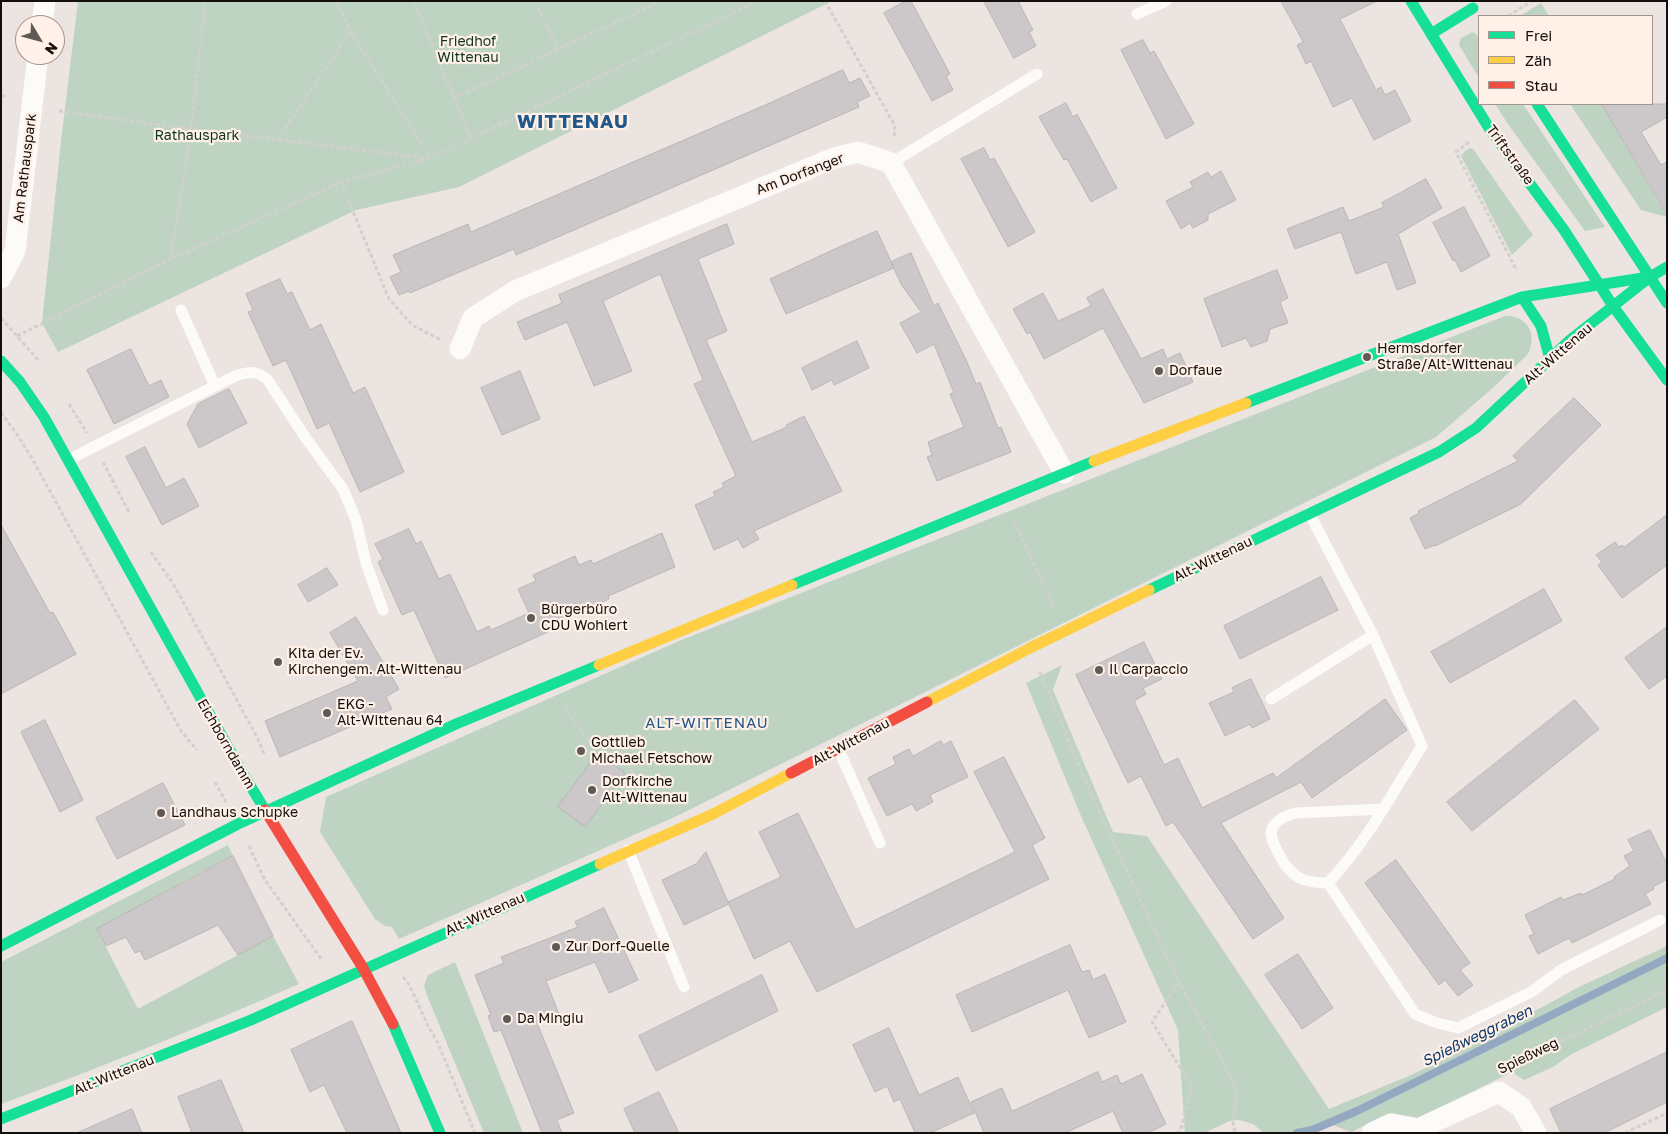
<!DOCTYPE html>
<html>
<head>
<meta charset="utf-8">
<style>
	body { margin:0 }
	#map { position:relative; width:1668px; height:1134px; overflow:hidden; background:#ece4e0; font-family:"Golos Text",sans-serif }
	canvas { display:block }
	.frame { position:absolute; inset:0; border:2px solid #140f0d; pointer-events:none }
	.legend { position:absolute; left:1478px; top:15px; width:175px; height:90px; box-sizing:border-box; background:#fff0e8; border:1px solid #a19690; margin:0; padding:6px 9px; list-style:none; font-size:15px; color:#140f0d }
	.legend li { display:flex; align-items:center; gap:10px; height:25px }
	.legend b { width:25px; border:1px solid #a19690 }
	.north { position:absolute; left:15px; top:15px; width:50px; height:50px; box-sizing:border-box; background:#fff0e8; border:1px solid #a19690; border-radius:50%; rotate:127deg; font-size:14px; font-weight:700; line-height:20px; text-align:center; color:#140f0d }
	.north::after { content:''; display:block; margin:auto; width:18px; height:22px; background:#605a57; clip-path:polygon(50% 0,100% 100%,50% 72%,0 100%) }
</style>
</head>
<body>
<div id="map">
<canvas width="1668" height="1134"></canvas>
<div class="frame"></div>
<ul class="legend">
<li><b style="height:6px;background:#16e098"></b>Frei</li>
<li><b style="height:6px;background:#ffcf43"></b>Zäh</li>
<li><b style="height:6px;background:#f24e42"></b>Stau</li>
</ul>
<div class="north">N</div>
</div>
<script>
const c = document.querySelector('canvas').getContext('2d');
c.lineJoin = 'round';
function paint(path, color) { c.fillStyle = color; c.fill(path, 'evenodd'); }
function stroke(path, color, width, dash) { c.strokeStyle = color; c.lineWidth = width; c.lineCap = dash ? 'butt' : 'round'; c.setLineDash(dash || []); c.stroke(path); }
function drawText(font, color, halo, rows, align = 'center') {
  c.font = font + ' "Golos Text",sans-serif'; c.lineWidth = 4.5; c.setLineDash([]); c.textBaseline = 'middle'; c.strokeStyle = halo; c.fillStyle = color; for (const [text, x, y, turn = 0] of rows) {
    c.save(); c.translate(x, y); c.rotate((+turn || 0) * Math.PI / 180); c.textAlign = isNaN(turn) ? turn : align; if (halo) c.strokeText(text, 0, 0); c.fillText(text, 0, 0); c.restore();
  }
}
paint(new Path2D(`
	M78,1H832L459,187L356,210L58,352L42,323L61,141Z
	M1541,3L1549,16H1520Z
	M1472,32L1476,34L1479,39V78L1459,45L1460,39Z
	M1495,104H1523L1605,227L1585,231L1508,124Z
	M1570,104H1602L1667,217L1641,210Z
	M1470,148L1473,149L1533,235L1512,255L1461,156L1464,152Z
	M1505,316C1527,315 1538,334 1528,354L1494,387L1436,437L679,815L399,939L392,927L385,926L375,919L320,832L326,797L679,641Z
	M1062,665L1053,690L1113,832L1147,836L1329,1109L1411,1075L1476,1043L1579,987L1667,946V1007L1570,1055L1553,1067L1524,1080L1512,1072L1418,1118L1392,1113L1351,1132L1330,1124L1299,1133H1264L1253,1124L1239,1120L1230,1121L1204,1133H1185L1178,1030L1081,816L1026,683Z
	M228,845L233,856L199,873L97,930L138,1009L273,936L299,984C201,1027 102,1067 1,1104V962Z
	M455,962L523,1133H484L428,998L424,986L428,975Z`), '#bed3c2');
stroke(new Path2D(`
	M1297,1133L1312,1130L1357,1111L1667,958`), '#95a8c2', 8);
const building = new Path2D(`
	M906,1H911L950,74L946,76L953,90L932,101L884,13Z
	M984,1H1018L1033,30L1029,32L1036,46L1014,58Z
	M1281,1H1377L1340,19L1376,90L1381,87L1385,95L1395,90L1411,121L1374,140L1352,98L1333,107L1311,61L1306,64L1297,45L1303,42Z
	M1143,40L1150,53L1154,51L1194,124L1166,139L1121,50Z
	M843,70L849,83L860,78L870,96L857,102L859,107L516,255L514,249L410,293L409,291L399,295L390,277L401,272L393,255L468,224L471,232L772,102Z
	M1066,103L1073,117L1077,114L1117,188L1091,202L1067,159L1064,160L1039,117Z
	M1602,104H1667V117L1641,132L1661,165L1667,162V215Z
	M984,148L990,160L994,158L1035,232L1008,247L961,159Z
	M1221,171L1236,200L1208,214V220L1193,228L1190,223L1181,229L1166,201L1193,187L1190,182L1208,172L1211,177Z
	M1426,179L1442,208L1398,234L1416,283L1397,290L1387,262L1356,274L1341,232L1295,249L1287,229L1343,207L1349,221L1384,207L1382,203Z
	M1464,207L1490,256L1461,272L1455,260L1453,261L1433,223Z
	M727,224L734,244L698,259L727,331L706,340L752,442L787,427L786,425L804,416L842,491L754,531L759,539L743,548L738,539L714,550L695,505L715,496L713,492L724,487L722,483L736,476L694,384L703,380L660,274L603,301L632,371L594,386L567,322L525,340L517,322L562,303L559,295Z
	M877,231L894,268L786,314L770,279L837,248Z
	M911,253L934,306L938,303L967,362L976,384L980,382L998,428L1001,427L1011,452L937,481L927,457L932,455L928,442L964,427L950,394L954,393L934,344L917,353L900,323L921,312L901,284L891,262Z
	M1277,270L1288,298L1280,302L1288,323L1270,329L1267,341L1251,347L1246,338L1222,347L1204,299Z
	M280,279L287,294L292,292L310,330L321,324L353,393L365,387L404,472L360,492L329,423L317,429L286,360L273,366L248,312L253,310L246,294Z
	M1103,289L1141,359L1163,349L1167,359L1180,353L1193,382L1144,403L1103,328L1044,359L1030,332L1027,334L1013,309L1043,293L1058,321L1091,306L1087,298Z
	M857,341L869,368L834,385L832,380L812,390L802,368Z
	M131,349L149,386L161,380L169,397L114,424L87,370Z
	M520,371L540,419L502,435L481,388Z
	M229,389L247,423L199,448L187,424L198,404Z
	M1574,398L1601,425L1521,504L1435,546V545L1425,549L1410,518L1419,513L1418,511L1518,461L1513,456Z
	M145,447L166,488L184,478L199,506L162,525L126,457Z
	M1667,515V565L1622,598L1598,565L1602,562L1596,555L1615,542L1619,547L1622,545L1624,547Z
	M1,525L50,613L53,612L76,654L1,694Z
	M409,529L416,544L421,541L439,579L450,574L477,632L489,626L491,630L529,613L518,589L536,581L533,575L575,556L579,565L591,560L593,564L662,533L675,567L608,596L609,599L596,605L593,609L585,612H580L546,628L548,632L445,678L414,610L402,615L378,562L383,559L375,544Z
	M327,568L338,585L308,602L298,585Z
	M1321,577L1338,610L1240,659L1224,626Z
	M1544,589L1562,621L1450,683L1431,652Z
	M356,617L399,689L386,697L392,709L280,757L265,721L358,681L330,633Z
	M1667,627V676L1649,689L1625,658Z
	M1144,642L1162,679L1143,688L1146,694L1134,701L1164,765L1178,758L1202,808L1273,773L1276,778L1385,699L1407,730L1312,798L1301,782L1221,823L1284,918L1253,939L1173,822L1166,826L1141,776L1128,783L1076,675Z
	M1251,679L1270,719L1252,728L1250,724L1225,736L1209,703L1234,692L1232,688Z
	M1575,700L1599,729L1472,831L1447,802Z
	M45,720L83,800L60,812L21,732Z
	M941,741L943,745L951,741L968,777L930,795L933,802L916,811L912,804L887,816L868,778L896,764L893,757L909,749L913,756Z
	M598,753L625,773L585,827L558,807Z
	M1004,757L1045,838L1032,845L1049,879L817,992L790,941L754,959L728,902L781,877L759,832L798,813L855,930L1015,852L974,772Z
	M163,783L185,825L117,859L96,818Z
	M1650,830L1667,864V879L1653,887L1654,889L1645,894L1651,904L1572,943L1569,938L1538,954L1529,936L1534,934L1525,915L1561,897L1563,900L1581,893L1582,895L1615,879L1614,877L1630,866L1624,856L1634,851L1628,840Z
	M706,852L729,904L684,925L662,880L696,864Z
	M233,856L273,936L238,955L218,925L145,960L140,951L135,953L126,937L106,946L97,929Z
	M1396,860L1470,963L1460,970L1473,985L1458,996L1445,980L1439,985L1365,883Z
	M604,908L638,980L609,993L595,962L546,981L559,1014L537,1023L574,1113L557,1120L562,1133H542L501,1030L494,1032L488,1016L491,1015L475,975L504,963L501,957L578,927L575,922Z
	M1070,945L1082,972L1089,970L1093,980L1105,974L1126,1022L1089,1038L1068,990L972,1032L956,995Z
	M1298,954L1333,1008L1302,1029L1265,975Z
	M762,975L778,1011L656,1071L639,1036Z
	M352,1021L371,1064L401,1133H347L324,1085L310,1092L291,1050Z
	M889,1028L919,1095L958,1077L974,1113L930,1133H915L900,1099L894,1102L887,1086L875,1092L853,1045Z
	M1667,1052V1102L1604,1133H1561L1550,1109Z
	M1098,1072L1102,1082L1117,1075L1121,1084L1142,1074L1166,1124L1148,1133H1123L1113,1111L1065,1133H984L971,1102L1002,1088L1012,1111Z
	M221,1080L244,1133H192L178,1097Z
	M659,1092L679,1133H635L624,1109Z
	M132,1109L142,1133H77Z`);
paint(building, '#ccc7c8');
stroke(building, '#b9b5b5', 1);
stroke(new Path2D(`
	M336,1L350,31L430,157
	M414,1L471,139
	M535,1L558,50
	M825,1L895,126L894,139
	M1508,16L1532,1
	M1,96H5
	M454,98L657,3
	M59,111L191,129L428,158
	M278,139L350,31
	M1469,142L1456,152L1517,271
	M341,182L389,299L412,325L441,340
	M171,258L191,129L205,1
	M1,318L40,362
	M17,336L171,259L341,182L430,158L758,1
	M69,404L87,433
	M1,412L18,436L33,460L181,731L197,750
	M103,462L130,514
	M1014,521L1055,609
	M151,552L174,585L257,737L265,756
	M1040,672L1079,767L1137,893L1179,982L1225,1065L1237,1092L1233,1123L1235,1133
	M565,705V709L593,746L625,759L654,813
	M215,782L226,802
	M249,846L265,880L322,960
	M403,977L410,986L428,1026L438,1043L475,1133
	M1501,1070L1667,990
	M1177,1133L1180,1132L1192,1087L1152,1022L1179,982
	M1625,1133L1667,1113`), '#d2d0cf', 3, [4, 2.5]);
stroke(new Path2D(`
	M1137,14L1166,1
	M891,163L1037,74
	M181,310L215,386
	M68,460L235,376C248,372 256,370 267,379L305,437L343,489L356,520L366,563L383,610
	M1309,513L1373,635L1422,746C1393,792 1366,843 1328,883C1316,883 1303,882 1294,874C1286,868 1282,861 1278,852C1276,848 1273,843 1272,838C1267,823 1285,816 1296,813L1383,809
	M1271,699L1373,635
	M838,748L880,843
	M628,850L684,987
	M1328,883L1415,1014L1437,1023L1458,1028L1533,991L1561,970L1660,920`), '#fcfbfa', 11);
stroke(new Path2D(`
	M42,25L45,1
	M1,278L15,251L38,55
	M460,349L473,318L515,291L834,158L858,152L891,163L1064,473
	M1372,1133L1391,1124L1418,1129L1499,1092L1521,1107L1536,1133`), '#fcfbfa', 21);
stroke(new Path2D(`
	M1411,1L1489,128L1564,230L1613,306L1667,380
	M1431,34L1473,8
	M1537,104L1667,303
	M1522,297L1541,326L1550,359
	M1,361L20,382L44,417L239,767L265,810
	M1246,403L1522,297L1649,277
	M792,585L1094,461
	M1149,590L1439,452L1476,428L1570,340L1650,277L1667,267
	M1,946L238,824L456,724L599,665
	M393,1024L440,1133
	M1,1119L251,1020L600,864`), '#16e098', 11);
stroke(new Path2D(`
	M1094,461L1246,403
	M599,665L792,585
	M927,702L1030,648L1149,590
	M600,864L713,814L791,773`), '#ffcf43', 11);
stroke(new Path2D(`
	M791,773L927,702
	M265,810L363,968L393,1024`), '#f24e42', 11);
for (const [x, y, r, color] of [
	[1367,357,5,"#605a57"],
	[1159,371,5,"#605a57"],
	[531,618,5,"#605a57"],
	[278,662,5,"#605a57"],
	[1099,670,5,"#605a57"],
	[327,713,5,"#605a57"],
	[581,751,5,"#605a57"],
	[592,790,5,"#605a57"],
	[161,813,5,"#605a57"],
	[556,947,5,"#605a57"],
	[507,1019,5,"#605a57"]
]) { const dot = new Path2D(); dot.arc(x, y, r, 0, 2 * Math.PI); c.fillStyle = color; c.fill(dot); stroke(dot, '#fff0e8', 2); }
drawText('14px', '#0f3621', '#fff0e8', [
	["Friedhof",468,42],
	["Wittenau",468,58],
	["Rathauspark",197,136]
]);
drawText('14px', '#140f0d', '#fff0e8', [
	["Triftstraße",1510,155,54],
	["Am Rathauspark",25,168,-83],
	["Am Dorfanger",800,174,-21],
	["Alt-Wittenau",1558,354,-41],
	["Alt-Wittenau",1213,559,-26],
	["Alt-Wittenau",851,742,-28],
	["Eichborndamm",226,744,60],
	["Alt-Wittenau",485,914,-24],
	["Spießweg",1528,1056,-26],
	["Alt-Wittenau",114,1075,-22]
]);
drawText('14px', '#140f0d', '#fff0e8', [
	["Hermsdorfer",1377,349],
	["Straße/Alt-Wittenau",1377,365],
	["Dorfaue",1169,371],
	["Bürgerbüro",541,610],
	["CDU Wohlert",541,626],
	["Kita der Ev.",288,654],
	["Kirchengem. Alt-Wittenau",288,670],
	["Il Carpaccio",1109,670],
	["EKG -",337,705],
	["Alt-Wittenau 64",337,721],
	["Gottlieb",591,743],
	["Michael Fetschow",591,759],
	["Dorfkirche",602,782],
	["Alt-Wittenau",602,798],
	["Landhaus Schupke",171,813],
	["Zur Dorf-Quelle",566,947],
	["Da Mingiu",517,1019]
], 'left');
c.letterSpacing = '1px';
drawText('15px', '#215789', '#fff0e8', [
	["ALT-WITTENAU",707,723]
]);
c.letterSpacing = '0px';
drawText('italic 15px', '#0a3869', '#fff0e8', [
	["Spießweggraben",1477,1036,-26]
]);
c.letterSpacing = '1px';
drawText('bold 19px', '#215789', '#fff0e8', [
	["WITTENAU",573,122]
]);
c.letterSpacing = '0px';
</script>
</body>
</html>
